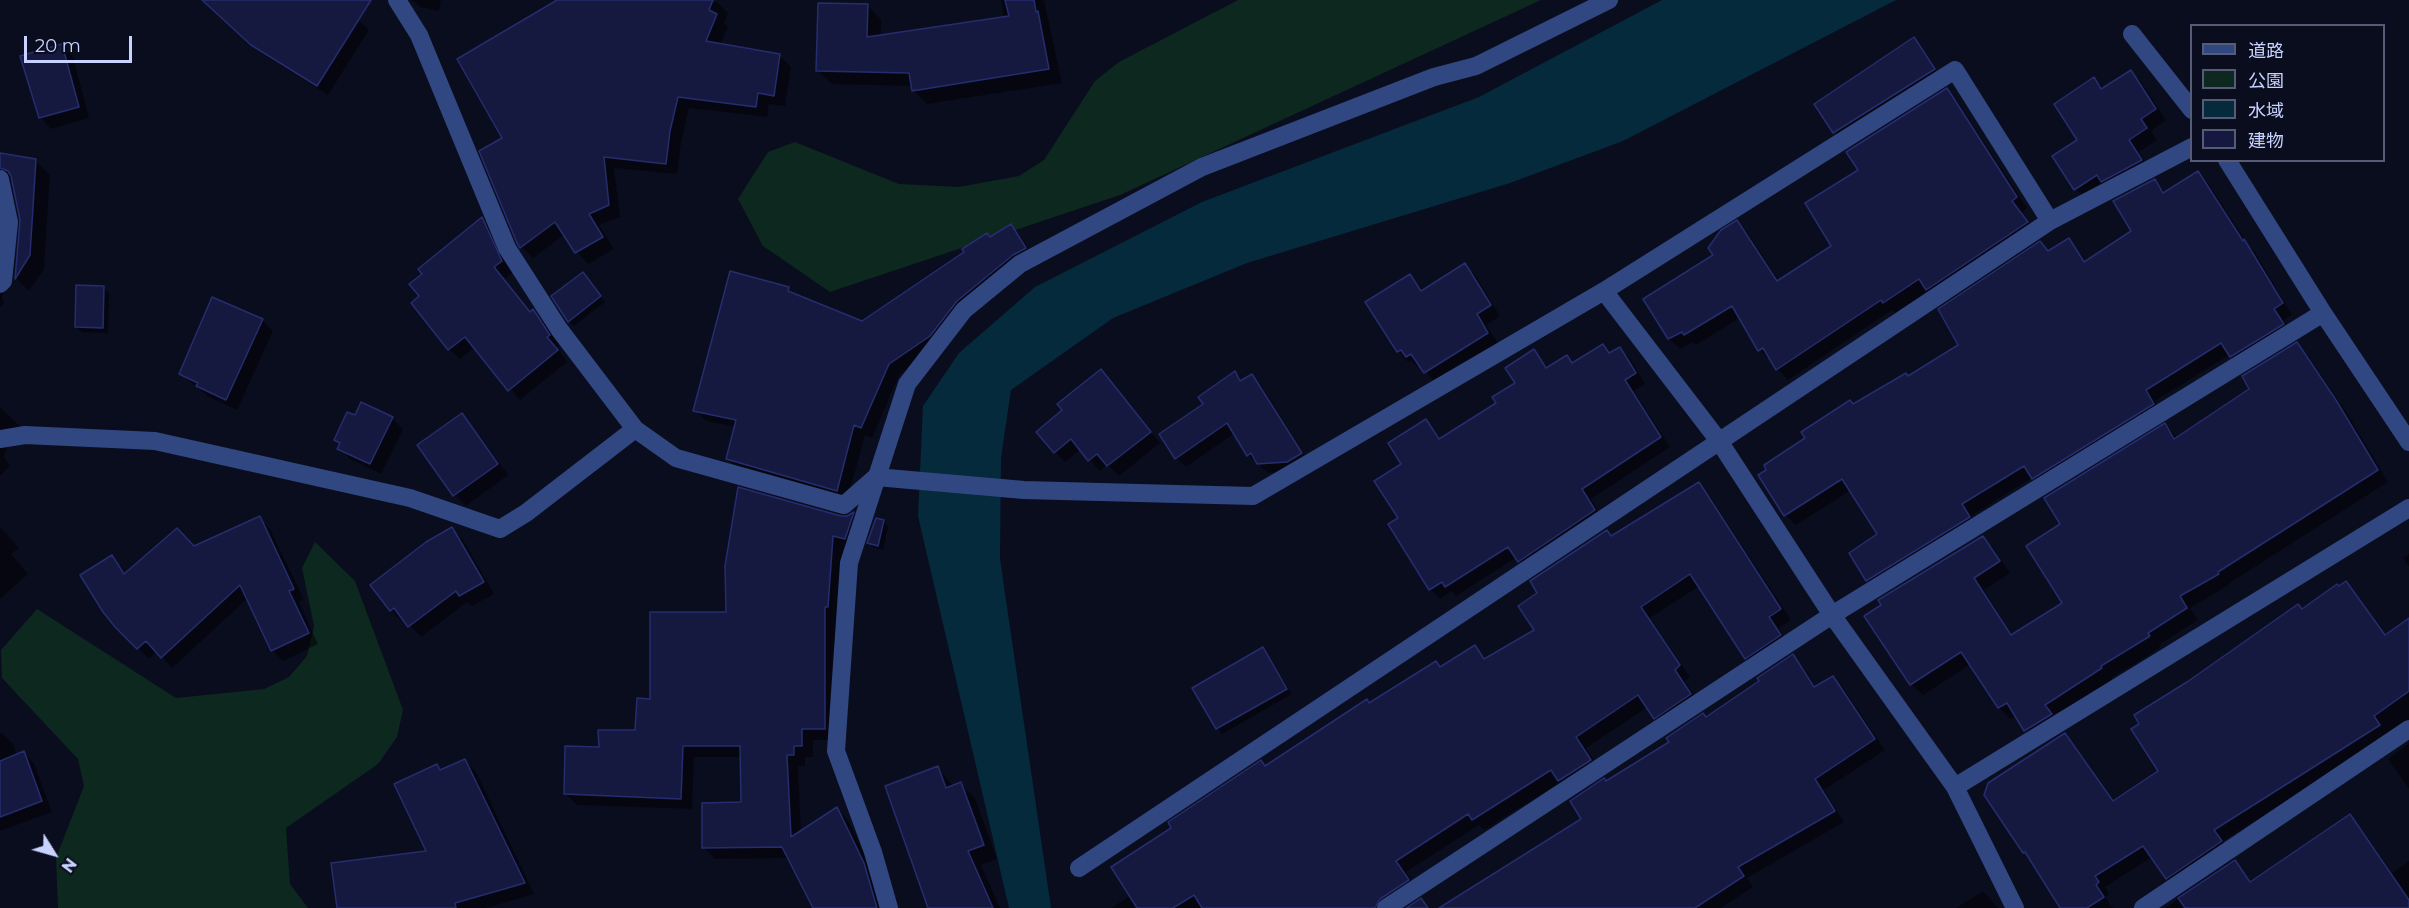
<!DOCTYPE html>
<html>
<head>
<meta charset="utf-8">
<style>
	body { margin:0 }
	#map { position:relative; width:2409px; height:908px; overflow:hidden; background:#0a0d1e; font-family:Montserrat,"Noto Sans JP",sans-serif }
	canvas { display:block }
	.legend { position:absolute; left:2190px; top:24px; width:195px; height:138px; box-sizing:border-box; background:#0a0d1e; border:2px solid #565c78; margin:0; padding:8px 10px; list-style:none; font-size:18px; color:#c7d2ff }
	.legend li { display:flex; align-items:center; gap:12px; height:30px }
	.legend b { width:30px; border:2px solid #565c78 }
	.north { position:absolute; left:24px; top:824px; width:60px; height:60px; -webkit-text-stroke:4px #0a0d1e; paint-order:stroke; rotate:127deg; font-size:16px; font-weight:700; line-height:24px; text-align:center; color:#c7d2ff }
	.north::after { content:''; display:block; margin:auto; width:21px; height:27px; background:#c7d2ff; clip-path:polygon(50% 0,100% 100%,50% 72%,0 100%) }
	.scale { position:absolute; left:24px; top:36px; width:108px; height:27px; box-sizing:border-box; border:3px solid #c7d2ff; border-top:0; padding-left:8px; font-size:18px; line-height:21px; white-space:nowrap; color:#c7d2ff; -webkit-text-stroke:4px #0a0d1e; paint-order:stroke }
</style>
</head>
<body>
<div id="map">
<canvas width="2409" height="908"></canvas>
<ul class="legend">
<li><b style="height:8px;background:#314781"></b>道路</li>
<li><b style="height:16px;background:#0d281f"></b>公園</li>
<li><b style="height:16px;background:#052a3c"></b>水域</li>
<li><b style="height:16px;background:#151940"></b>建物</li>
</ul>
<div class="north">N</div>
<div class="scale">20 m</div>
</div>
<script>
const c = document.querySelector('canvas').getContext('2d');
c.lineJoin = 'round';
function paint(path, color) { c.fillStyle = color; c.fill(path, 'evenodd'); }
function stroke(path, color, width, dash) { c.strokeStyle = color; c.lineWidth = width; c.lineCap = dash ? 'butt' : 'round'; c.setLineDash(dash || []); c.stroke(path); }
paint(new Path2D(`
	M1238,0H1541L1120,195L830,292L763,246L738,199L768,152L795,142L899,184L959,187L1019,176L1044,160L1095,81L1119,62Z
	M315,542L355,581L403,710L397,737L378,764L286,828L290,884L308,908H58L56,858L84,786L78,759L2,678L1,650L37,609L176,698L264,689L289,677L307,656L314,626L302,568Z`), '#0d281f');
paint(new Path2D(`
	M1662,0H1896L1623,141L1510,183L1247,263L1113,318L1011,390L1001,458L1000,559L1051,908H1009L918,516L923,406L959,353L1035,287L1202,202L1479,97Z`), '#052a3c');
paint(new Path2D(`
	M213,0H327L358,20L369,30L328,95L264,55L219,15Z
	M412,0H441L439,11L420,7Z
	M560,0L717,2L728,13L724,23L728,27L720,45L779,55L791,67L785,106L769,104L767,117L689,108L681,143L677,174L614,168L620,217L599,225L614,249L588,264L577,252L565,234L533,258L522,247L481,151L504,139Z
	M1001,0H1044L1062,83L927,104L913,90V86L832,84L818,71L868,6L881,19V37L1004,18Z
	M1914,39L1939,75L1840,138L1816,105Z
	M62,45L73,57L89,118L51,129L40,117Z
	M2130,71L2141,82L2166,120L2151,131L2157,140L2139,152L2152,172L2087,200L2076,189L2079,141L2094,79L2104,89Z
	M1947,90L1957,101L2027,208L2022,212L2037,234L1938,300L1928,291L1895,313L1892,310L1788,380L1760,350L1741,317L1696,345L1693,342L1680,349L1669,339L1737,222L1748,233L1779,281L1833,246L1860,170Z
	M0,160H35L50,175L44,269L29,291L16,278L22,220L13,181L7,184L6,290L2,296L4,304L0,307Z
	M2197,173L2208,183L2248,245L2255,252L2292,315L2284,320L2294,335L2242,367L2229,355L2155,401L2163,415L2044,488L2033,477L1971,516L1980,528L1878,590L1868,580L1880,535L1851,490L1796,525L1785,515L1853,405L1908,378L1960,346L2040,243L2049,252L2068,240L2086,262L2133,232L2154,181L2166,193Z
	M482,219L492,230L512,273L504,279L531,313L533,311L544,322L559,346L557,348L567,362L520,400L475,347L460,359L449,349L421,297Z
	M1010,226L1021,237L1035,259L968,312L940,347L899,375L872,438L865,435L847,501L739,470L728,459L736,427L706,421L695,410L788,288L795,295L862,323Z
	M1465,265L1475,275L1500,316L1486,325L1498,343L1435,382L1420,365L1417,367L1411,360L1408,362L1398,351L1410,276L1424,291Z
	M588,279L605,302L574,326L569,321Z
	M104,288L109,293L108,333L82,332L76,327Z
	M262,320L273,331L237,410L209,397L181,374Z
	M2296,344L2308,356L2347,413L2388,482L2228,584L2229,585L2190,608L2198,620L2159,645L2160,648L2111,678L2113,680L2036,742L2025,730L2016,715L2010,719L1999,707L1971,664L1923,695L1911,684L1983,537L1994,549L2010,573L1984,590L2013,636L2064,604L2062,525L2165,425L2178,438L2252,389Z
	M1603,346L1611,354L1620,349L1630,358L1645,384L1634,391L1670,447L1591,499L1604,521L1529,571L1517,557L1456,596L1452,591L1440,599L1430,589L1390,525L1400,518L1403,465L1426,421L1441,440L1498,404L1517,383L1534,351L1548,368L1567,357L1574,364Z
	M1101,371L1160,443L1119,476L1107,464L1100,471L1081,449L1065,462L1055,452L1064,410Z
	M1235,373L1242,381L1252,375L1261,385L1310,463L1296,471L1268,473L1248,455L1235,433L1186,467L1177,458L1161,435L1205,405Z
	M0,407L34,440L8,446L4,457L10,466L0,476Z
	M461,415L472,426L508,475L466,506L455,495L419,445Z
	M355,417L392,418L403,429L381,474L350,459L339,448L341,445L336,440Z
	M1698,484L1709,495L1791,620L1779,628L1790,647L1757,669L1746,658L1699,586L1650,618L1690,677L1685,681L1701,706L1666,729L1648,707L1586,748L1601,771L1570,791L1561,782L1484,830L1479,825L1406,872L1419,891L1398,905L1387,894L1357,908H1111L1131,895L1173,829L1261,762L1267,767L1370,704L1441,668L1475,646L1487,660L1536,631L1539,593L1607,532L1613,537Z
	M854,513L865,524L857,549L844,547L840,618H836V740H813V757H805V766H798L801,832L837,809L848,820L876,876L885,908H815L789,858L715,859L703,847L742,804L741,757H694L692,809L577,805L565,793L600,749L636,731L651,701L727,614L841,517H847Z
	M259,518L270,529L304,600L299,602L318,644L283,661L272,650L248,598L172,668L157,651L149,659L116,626L112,557L127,574L194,548Z
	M883,521L888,527L883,550L874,548L869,543Z
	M0,527L19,548L11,554L28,574L0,599Z
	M452,529L463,540L494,594L472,606L467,602L421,637L404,619L402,621L391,610L372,586Z
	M2409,554V567L2403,558Z
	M2345,583L2356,594L2387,636L2409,620V733L2378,743L2223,841L2231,853L2177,889L2167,878L2152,857L2105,887L2109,894L2105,897L2113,908H2062L2031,859L2024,852L2065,735L2075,745L2115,802L2160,771L2303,611Z
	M1263,648L1292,694L1222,734L1217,728Z
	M1793,656L1803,667L1816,687L1832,678L1843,688L1885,750L1824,790L1844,822L1747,878L1753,887L1721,908H1442L1583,820L1606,783L1761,682Z
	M2,733L13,744L17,755L24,753L34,763L52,812L0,831V734Z
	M2409,743V789L2388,759Z
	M465,761L476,772L534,894L486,908H339L428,852L437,765L442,771Z
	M938,768L954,787L960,784L975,798L997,859L981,865L1000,908H929Z
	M2350,816L2360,827L2392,873L2409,861V908H2165L2234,862L2252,882Z
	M1983,891L1998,908H1956Z`), '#0007');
const building = new Path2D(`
	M202,0H371L317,86L251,45Z
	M557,0H713L709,10L717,14L706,41L780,54L774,96L758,93L756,107L678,97L670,131L666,164L604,157L609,205L589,214L603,237L575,253L555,222L520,248L517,243L479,151L502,138L457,59Z
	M1005,0H1034L1036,12L1038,11L1049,69L912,91L909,73L816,71L818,3L868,4L867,37L1009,16Z
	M1914,37L1935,69L1833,133L1814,104Z
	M62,44L79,107L39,118L20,56Z
	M2131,70L2156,109L2141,119L2147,128L2129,140L2142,160L2101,182L2097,175L2074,190L2052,156L2077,140L2054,104L2094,77L2101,89Z
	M1947,88L2017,197L2012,201L2028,222L1926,290L1919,279L1883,303L1881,300L1776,370L1763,348L1758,351L1732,306L1684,335L1682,332L1668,339L1643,299L1713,255L1708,248L1721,230L1737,220L1777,281L1831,246L1805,203L1858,170L1846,152Z
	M0,153L36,159L30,255L15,279L20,220L11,176L8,171L0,168Z
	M2198,171L2243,241L2244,239L2283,303L2274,309L2284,324L2230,357L2221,343L2146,390L2154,404L2032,479L2024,466L1962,504L1970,517L1866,581L1849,553L1877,534L1842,479L1784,516L1758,475L1766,470L1764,465L1805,438L1801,432L1850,400L1853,404L1906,373L1908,376L1958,345L1938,309L2040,241L2048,251L2069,238L2084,262L2131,231L2113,201L2155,179L2163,193Z
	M482,217L502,261L494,267L530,312L533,309L550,335L547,337L558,350L508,391L465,337L448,350L411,303L419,296L409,284L422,274L418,269Z
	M1011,224L1026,248L1013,255L957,301L930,336L889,364L861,428L854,425L837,491L726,459L736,420L693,411L730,271L789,287L788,291L862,321L964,252L962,249L987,233L990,237Z
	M1465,263L1491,305L1477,314L1488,333L1424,373L1411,354L1406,357L1401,350L1397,352L1365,302L1410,274L1421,291Z
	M583,272L601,296L568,322L551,296Z
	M76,285L104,286L103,328L75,327Z
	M212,297L263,319L226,400L196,386L198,383L179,374Z
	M2297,342L2336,400L2378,470L2218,572L2219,574L2180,596L2187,608L2148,633L2150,636L2101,666L2102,668L2045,705L2052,714L2024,731L2007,703L1998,708L1961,652L1910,685L1864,616L1881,605L1878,600L1983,536L2000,561L1974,578L2011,635L2062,603L2026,546L2060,524L2044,498L2165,423L2174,439L2249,389L2242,376Z
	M1603,344L1609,353L1620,347L1636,373L1625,380L1661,437L1582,489L1595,510L1518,562L1508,547L1445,587L1442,582L1429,590L1388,524L1398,518L1374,481L1401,464L1388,443L1426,419L1439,439L1496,403L1492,397L1515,383L1505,368L1534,349L1546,368L1567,355L1572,363Z
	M1101,369L1151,432L1107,466L1097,454L1088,461L1071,439L1054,453L1036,432L1062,410L1057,404Z
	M1235,371L1240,381L1252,374L1302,453L1287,462L1257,464L1251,453L1247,456L1227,423L1175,459L1159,434L1203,404L1198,397Z
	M361,402L393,417L370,464L337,449L340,443L334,440L347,412L355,415Z
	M462,413L498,464L453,496L417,445Z
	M1699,482L1781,609L1769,617L1781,635L1745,659L1690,574L1641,607L1680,665L1675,670L1691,694L1654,719L1638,695L1576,737L1591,760L1558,781L1551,770L1472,820L1468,814L1396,861L1409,880L1380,899L1375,908H1202L1194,895L1173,908H1137L1111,867L1171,828L1168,822L1261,760L1265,766L1367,699L1369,703L1436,661L1440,667L1475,645L1484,659L1534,630L1518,606L1537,593L1530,581L1607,530L1611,536Z
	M738,487L841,516H847L854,512L845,539L833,536L828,607H825V729H802V746H794V755H787L791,837L837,807L864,863L877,908H813L782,847L702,848V803L741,802L740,746H683L681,799L564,794L565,746L599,747L598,730H635L637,698L650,699V612H726L725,566Z
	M260,516L294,589L289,591L309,633L271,651L240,585L161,658L146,641L137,649L115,627L103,612L80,575L112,555L124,574L177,528L194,546Z
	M876,518L884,520L878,546L867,543Z
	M452,527L484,582L459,596L456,591L408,627L394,608L390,611L370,585L426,542Z
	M2346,581L2385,635L2409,618V691L2374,716L2380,725L2214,830L2222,841L2166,879L2143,846L2095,876L2099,882L2096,885L2104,897L2087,908H2060L2025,852L2023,853L1984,795L1988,783L2065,733L2113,801L2158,771L2131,729L2139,724L2134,715L2187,682L2298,604L2302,609L2337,584L2339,586Z
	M1263,647L1287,689L1216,729L1192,688Z
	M1793,654L1814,687L1833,676L1875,739L1815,779L1835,811L1738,867L1744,876L1695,908H1439L1581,819L1570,801L1604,778L1606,781L1669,742L1666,738L1703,713L1706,717L1759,681L1757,678Z
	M24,751L42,801L0,817V761Z
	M465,759L525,883L455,903L456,908H337L331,863L426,851L394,784L437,764L440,770Z
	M938,766L946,788L961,782L984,845L968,851L993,908H928L885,786Z
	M2350,814L2409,900V908H2185L2178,898L2235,860L2250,882Z
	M1421,898L1428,908H1406Z`);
paint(building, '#151940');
stroke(building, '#252d6e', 1.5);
stroke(new Path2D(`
	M397,0L419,35L507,248L559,329L635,429L676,458L844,505L876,477L1024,490L1253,496L1604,291L1955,70L2050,221
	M2132,34L2192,110
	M2227,160L2323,313L2409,442
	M0,179L9,222L3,281L0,284
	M1604,291L1719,441L1832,615L1955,787L2015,908
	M0,439L25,435L155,441L410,498L500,529L526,513L635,429
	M1955,787L2409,508
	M1079,868L2050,221L2192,147
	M889,908L873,852L836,751L849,563L907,384L964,310L1020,264L1202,167L1434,77L1476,66L1609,0
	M1386,908L1832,615L2323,313
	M2143,908L2409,729`), '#314781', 18);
</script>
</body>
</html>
